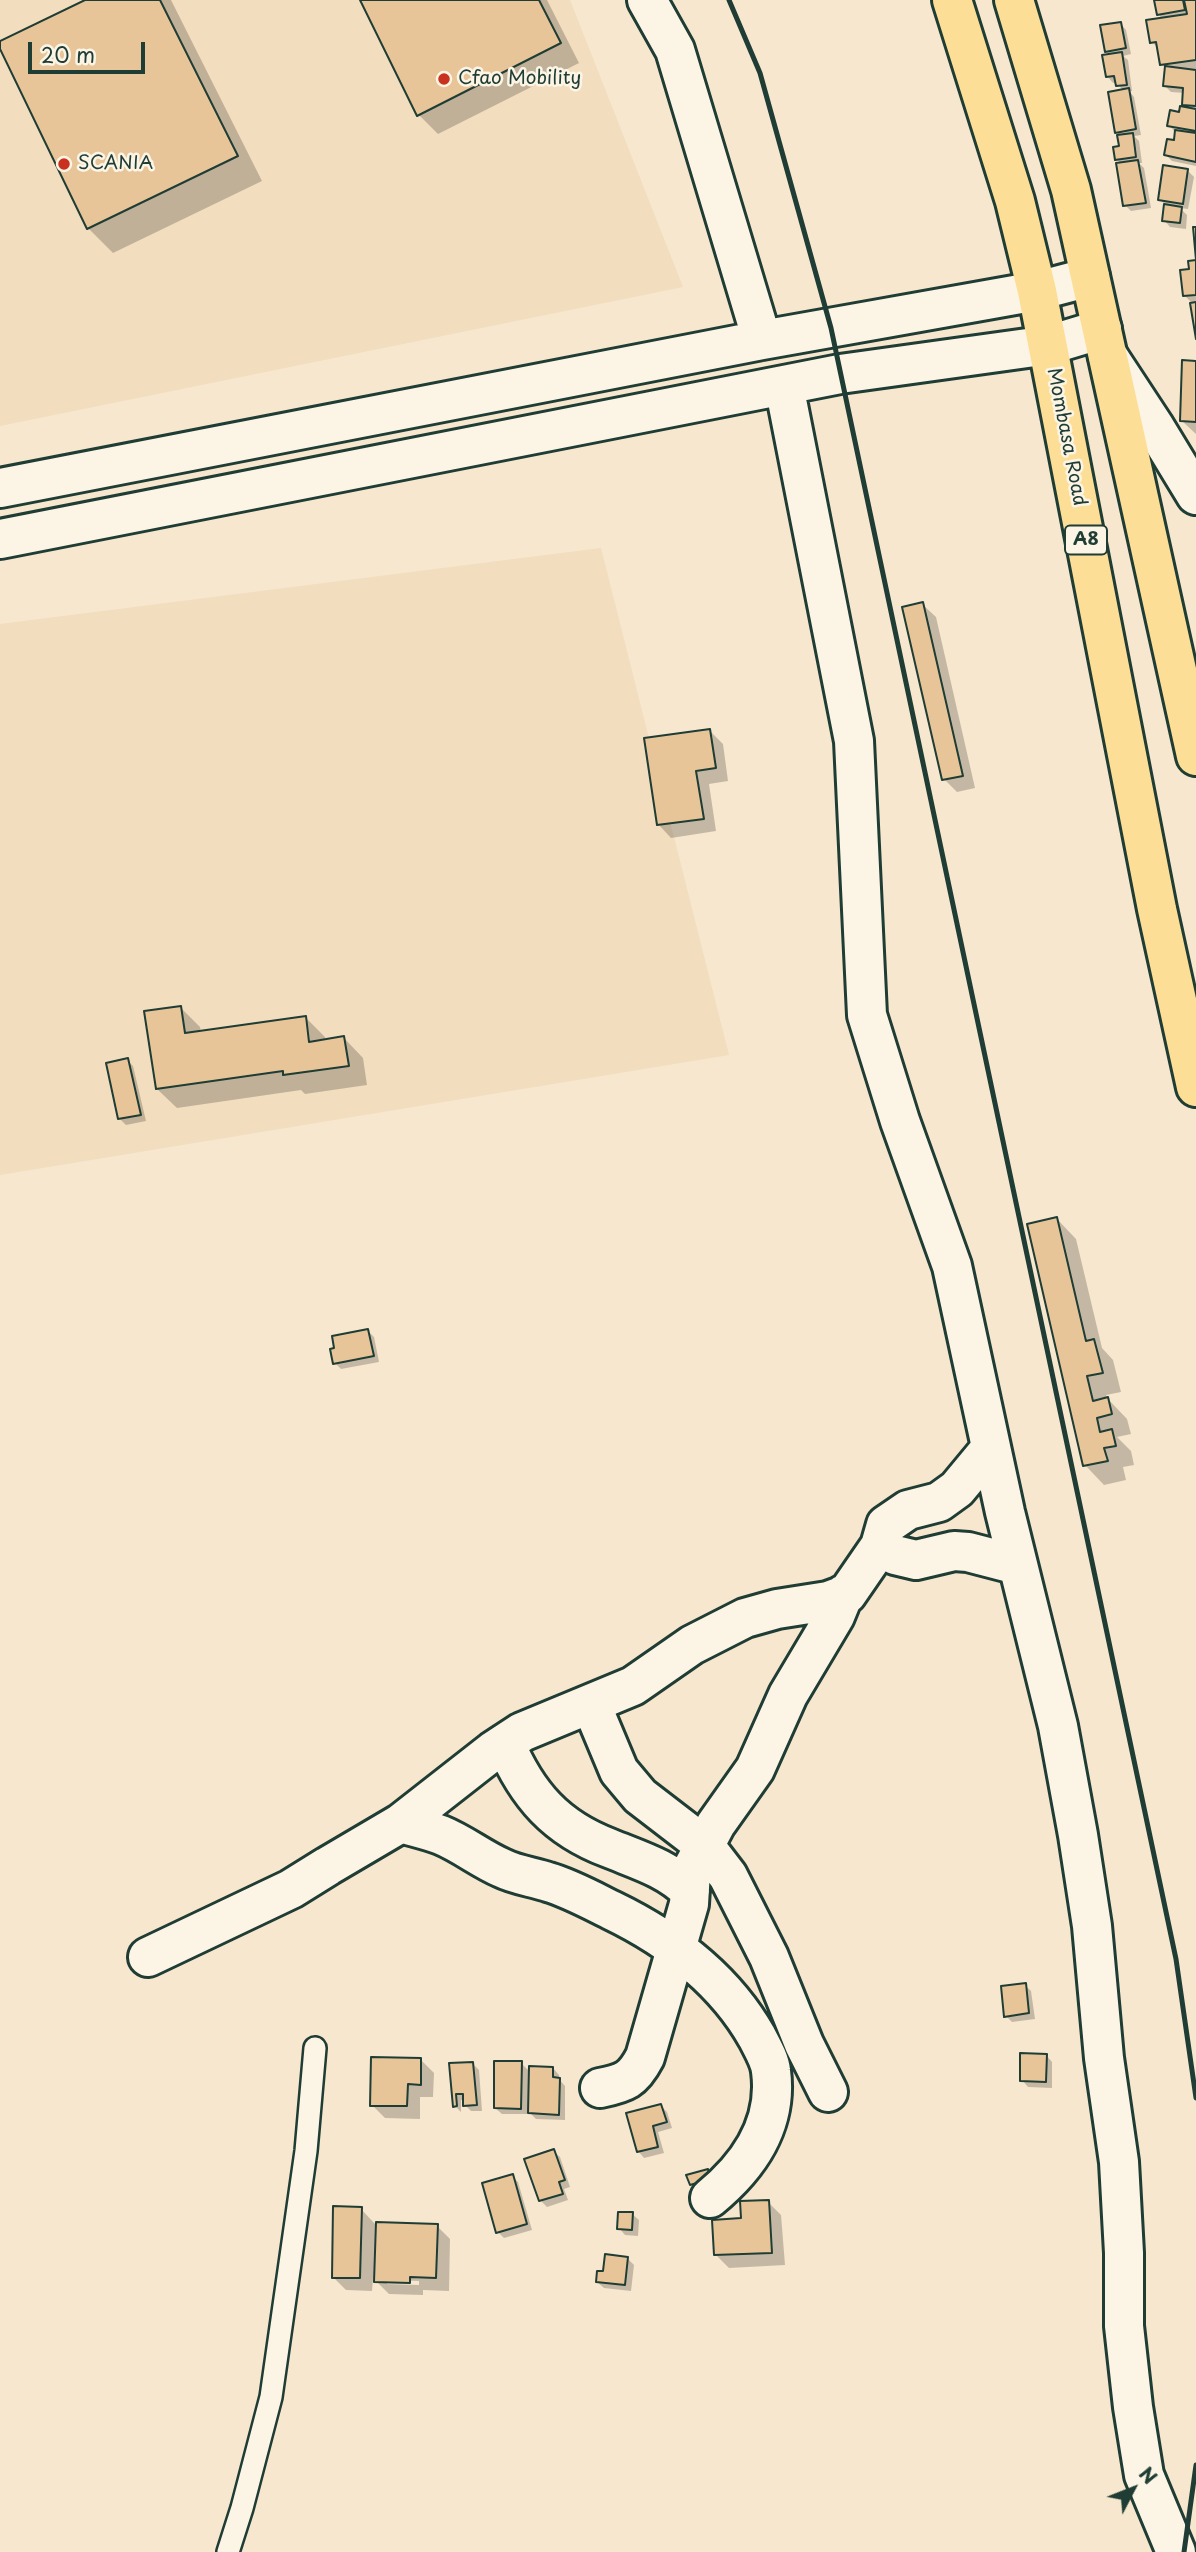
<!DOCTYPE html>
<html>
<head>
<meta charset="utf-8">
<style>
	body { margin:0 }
	#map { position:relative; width:1196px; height:2552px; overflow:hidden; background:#f6e7ce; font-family:"Playpen Sans",sans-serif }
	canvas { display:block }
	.north { position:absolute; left:1098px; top:2454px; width:70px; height:70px; -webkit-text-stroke:5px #fcf5e5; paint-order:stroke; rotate:48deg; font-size:19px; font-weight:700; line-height:28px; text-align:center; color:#1f3d34 }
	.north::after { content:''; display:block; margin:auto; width:24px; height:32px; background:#1f3d34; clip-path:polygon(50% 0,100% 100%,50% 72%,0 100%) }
	.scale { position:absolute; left:28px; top:42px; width:117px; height:32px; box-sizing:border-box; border:4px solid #1f3d34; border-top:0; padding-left:9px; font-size:21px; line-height:24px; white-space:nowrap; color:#1f3d34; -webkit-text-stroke:5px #fcf5e5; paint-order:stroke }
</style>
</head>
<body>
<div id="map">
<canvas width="1196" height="2552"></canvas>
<div class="north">N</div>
<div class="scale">20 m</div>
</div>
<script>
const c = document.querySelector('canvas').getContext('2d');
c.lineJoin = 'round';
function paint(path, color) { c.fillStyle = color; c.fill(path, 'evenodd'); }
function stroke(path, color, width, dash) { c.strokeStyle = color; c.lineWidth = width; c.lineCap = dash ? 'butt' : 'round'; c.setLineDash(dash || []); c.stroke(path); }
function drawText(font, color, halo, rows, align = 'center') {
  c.font = font + ' "Playpen Sans",sans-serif'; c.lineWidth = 5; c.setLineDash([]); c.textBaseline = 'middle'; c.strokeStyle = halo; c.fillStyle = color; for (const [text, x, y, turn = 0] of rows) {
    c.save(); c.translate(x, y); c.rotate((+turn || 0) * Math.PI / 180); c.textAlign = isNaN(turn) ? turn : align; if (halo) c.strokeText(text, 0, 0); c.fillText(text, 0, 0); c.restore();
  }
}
paint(new Path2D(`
	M0,0H570L683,287L0,426Z
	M601,548L729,1055L0,1175V624Z`), '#f2ddbe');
paint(new Path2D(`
	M89,0H171L262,181L113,253L88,228L0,45Z
	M362,0H547L579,63L438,134L419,115Z
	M1156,0H1196V166L1172,161L1166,155L1175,141V132L1169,125L1189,109L1183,104L1185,93L1171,92L1165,86L1167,69L1162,65L1159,49L1152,42L1163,19L1158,14Z
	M1120,23L1126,30L1131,54L1123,56L1128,60L1132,91H1129L1134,97L1141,135L1134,136L1139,141L1142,163H1139L1144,168L1151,208L1131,211L1125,205L1121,164L1117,159L1121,147V136L1116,132L1123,91L1117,82L1113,83L1107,76L1111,56L1106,51Z
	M1188,171L1194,177L1188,209L1180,208L1187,215L1186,229L1170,227L1164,220L1166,205L1159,199Z
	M1196,262V327L1192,303L1184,295L1191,271Z
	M1196,363V434L1182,421Z
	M922,604L936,617L975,788L957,792L944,779Z
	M710,731L723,744L728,781L709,784L716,831L671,838L658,824Z
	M180,1007L200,1027L201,1033L305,1017L325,1037V1041L344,1038L363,1058L367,1085L305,1094L301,1090L177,1108L157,1089Z
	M127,1060L133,1066L146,1121L126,1125L120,1119Z
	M1057,1219L1076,1239L1102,1348L1113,1360L1121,1392L1106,1395L1107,1398L1127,1419L1131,1434L1117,1437L1131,1451L1134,1465L1123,1467L1126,1480L1104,1485L1085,1465Z
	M368,1331L374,1337L379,1362L341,1369L335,1363L336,1349Z
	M1025,1985L1031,1991L1035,2019L1012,2022L1006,2016Z
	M1046,2055L1052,2062V2088L1028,2087L1022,2080Z
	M421,2060L434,2073L433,2097H420V2119L385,2118L372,2105Z
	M521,2063L530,2072L553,2068L559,2075V2079L565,2086V2120L536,2119L527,2110V2114H502L495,2108Z
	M473,2064L479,2070L482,2111H471L465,2105V2100H461V2112L455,2106L451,2065Z
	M661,2106L667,2112L672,2128L658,2132L664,2153L644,2158L638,2151Z
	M553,2151L560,2157L570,2187L564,2189L568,2200L547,2207L541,2201L527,2160Z
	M512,2176L518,2182L532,2230L504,2238L498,2232Z
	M768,2202L781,2215L785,2265L729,2268L716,2255Z
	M361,2209L375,2224L437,2226L450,2239L449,2291L423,2290V2295L389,2294L373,2278L372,2291L346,2290L333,2277ZM387,2280L419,2281V2285L387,2284Z
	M632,2214L639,2220L638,2236L625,2235L619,2228Z
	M627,2258L634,2265L631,2291L604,2288L597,2282L605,2273Z`), '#0003');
const building = new Path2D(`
	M85,0H160L238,156L87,229L0,49V41Z
	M360,0H539L561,43L417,116Z
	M1154,0H1183L1185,10L1157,15Z
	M1184,0H1196V60L1160,65L1156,42L1150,43L1146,20L1187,14Z
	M1121,22L1126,48L1105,52L1100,25Z
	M1122,52L1127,85L1116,86L1114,76L1106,77L1102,55Z
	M1165,66L1196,70V106L1182,105L1183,88L1163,86Z
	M1129,88L1136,129L1115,133L1108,92Z
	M1180,106L1196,109V131L1167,126L1170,110L1179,112Z
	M1175,130L1196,133V162L1164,155L1167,139L1174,140Z
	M1133,133L1136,157L1115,160L1113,147L1119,146L1117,135Z
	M1138,160L1146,203L1123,206L1116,163Z
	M1163,165L1188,169L1183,204L1158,200Z
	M1164,204L1182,207L1180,223L1162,221Z
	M1193,227H1196V295L1183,296L1180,270L1189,269L1188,261L1196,260Z
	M1196,302V339L1190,303Z
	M1182,360L1196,361V422L1180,421Z
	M923,602L963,776L942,780L902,607Z
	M710,729L716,768L696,771L704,819L657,825L644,738Z
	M181,1006L185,1033L306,1016L309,1042L344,1036L349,1066L283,1075V1071L156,1089L144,1011Z
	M128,1058L141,1115L118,1119L106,1063Z
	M1057,1217L1086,1341L1094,1339L1103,1373L1087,1376L1093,1401L1108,1397L1112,1414L1097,1418L1100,1432L1112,1429L1116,1446L1104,1448L1108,1461L1083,1466L1027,1224Z
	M368,1329L374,1356L333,1364L330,1349L334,1348L332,1336Z
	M1026,1983L1029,2013L1004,2017L1001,1986Z
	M1020,2053L1047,2054L1046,2082L1020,2081Z
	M371,2057L421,2058V2085L408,2084L407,2106H370Z
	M494,2061H522L521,2109L494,2108Z
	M473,2062L477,2105L463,2106V2094H456L457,2106L453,2107L449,2063Z
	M529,2066L553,2067V2077L560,2078L559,2115L528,2113Z
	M661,2104L667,2122L653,2126L658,2147L637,2152L626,2113Z
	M554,2149L565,2180L559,2182L563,2194L539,2201L524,2159Z
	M708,2169L711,2179L690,2185L686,2175Z
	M513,2174L527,2224L496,2233L482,2183Z
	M769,2200L772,2253L714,2255L712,2220L741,2218L740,2201Z
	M333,2206L362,2207L360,2278H332Z
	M618,2212H633L632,2230L617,2229Z
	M376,2222L438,2224L436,2278L410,2277V2283L374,2282Z
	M605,2254L628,2257L625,2285L596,2282L597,2271H603Z`);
paint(building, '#e8c599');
stroke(building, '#1f3d34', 2);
const lane = new Path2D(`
	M228,2552L242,2508L271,2397L306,2151L315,2048`);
const street = new Path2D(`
	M647,0L675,50L762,340
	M1108,356L1154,426L1196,495
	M784,385L854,741L867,1015L900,1121L952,1266L1005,1512L1058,1726L1078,1835L1092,1926L1104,2058L1119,2162L1124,2253V2326L1133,2407L1144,2475L1176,2552
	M0,488L762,340L1037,291L1090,277
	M0,539L840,374L1049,345L1102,329
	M880,1546L895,1555L916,1560L954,1551L968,1552L1018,1565
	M591,1704L619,1771L640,1796L705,1846L728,1876L769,1957L804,2044L828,2092
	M505,1743C527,1795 556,1828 609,1848C638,1860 667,1868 690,1891
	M401,1823C414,1827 428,1830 441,1835C463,1844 481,1859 502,1868C516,1875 533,1877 548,1882C569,1888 591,1900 611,1910C669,1938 724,1979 757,2037C762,2047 770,2060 771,2071C778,2124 749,2166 710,2198
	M148,1957L291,1889L328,1866L401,1823L493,1751L522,1732L633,1686L692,1645L745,1618L777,1609L828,1601L847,1594L880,1546L886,1525L908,1510L939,1502L957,1489L991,1448
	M600,2088C625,2083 633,2080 645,2057L689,1904L691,1871L716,1824L755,1769L788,1695L835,1616L844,1594`);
const highway = new Path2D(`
	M952,0L1015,201L1037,291L1157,909L1196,1087
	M1014,0L1071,190L1196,756`);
stroke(lane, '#1f3d34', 26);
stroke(street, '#1f3d34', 44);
stroke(highway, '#1f3d34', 44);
stroke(lane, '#fcf5e5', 21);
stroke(street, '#fcf5e5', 38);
stroke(highway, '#fdde96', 38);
stroke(new Path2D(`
	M729,0L760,73L831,328L1176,1959L1196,2098
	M1184,2552L1196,2465`), '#1f3d34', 5);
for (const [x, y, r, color] of [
	[444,79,7,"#c8321e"],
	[64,164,7,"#c8321e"]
]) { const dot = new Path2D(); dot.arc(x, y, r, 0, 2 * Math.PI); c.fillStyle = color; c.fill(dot); stroke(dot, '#fcf5e5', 2.5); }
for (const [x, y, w] of [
	[1086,540,42]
]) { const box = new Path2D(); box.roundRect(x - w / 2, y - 14.5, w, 29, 5); c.fillStyle = '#fcf5e5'; c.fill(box); stroke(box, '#1f3d34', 2); }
drawText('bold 18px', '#1f3d34', null, [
	["A8",1086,540]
]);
drawText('19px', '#1f3d34', '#fcf5e5', [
	["Cfao Mobility",458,79],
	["SCANIA",78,164]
], 'left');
drawText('19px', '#1f3d34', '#fcf5e5', [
	["Mombasa Road",1066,437,79]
]);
</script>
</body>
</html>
